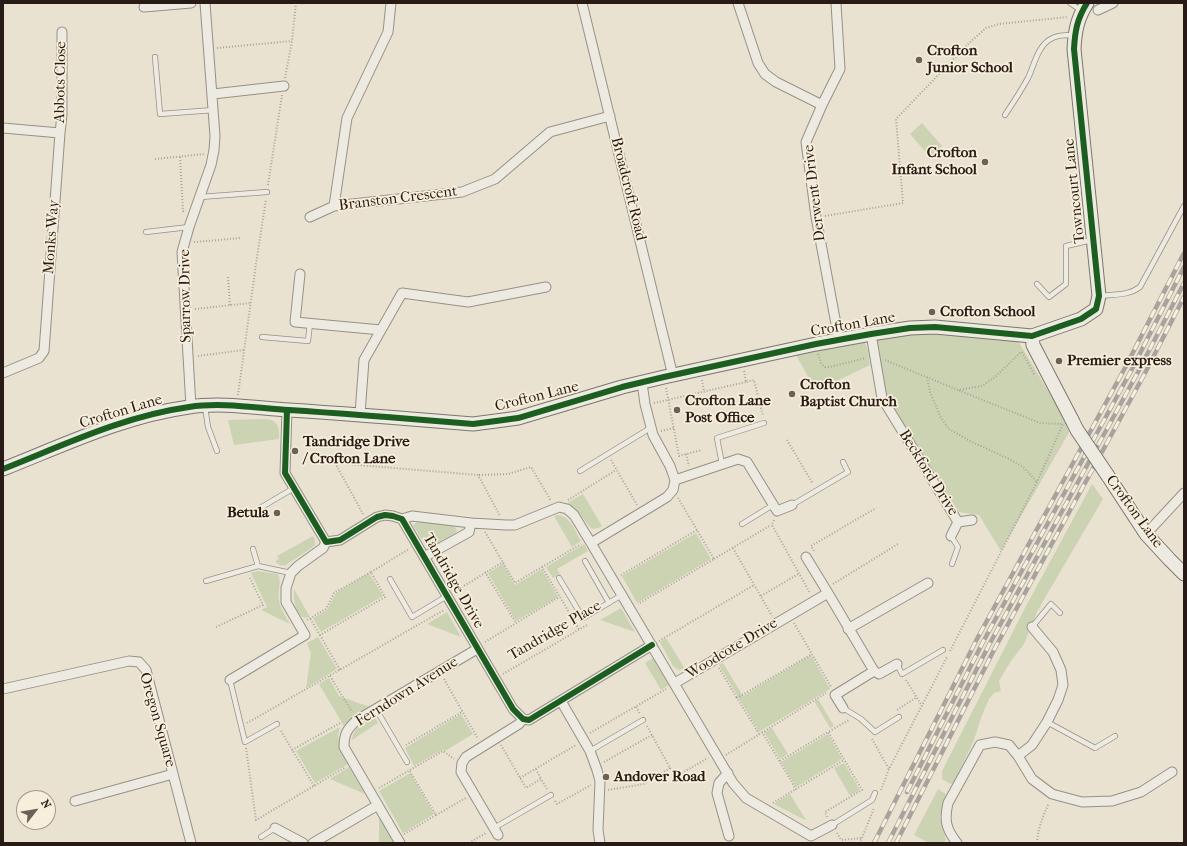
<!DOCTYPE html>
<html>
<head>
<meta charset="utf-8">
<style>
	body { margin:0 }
	#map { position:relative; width:1187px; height:846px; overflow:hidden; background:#e9e2d1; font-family:"IM FELL French Canon",serif }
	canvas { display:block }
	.frame { position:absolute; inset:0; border:4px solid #281b15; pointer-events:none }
	.north { position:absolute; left:16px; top:790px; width:40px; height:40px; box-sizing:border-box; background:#f7eedb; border:1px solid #a49a8c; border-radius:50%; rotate:59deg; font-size:11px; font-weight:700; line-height:16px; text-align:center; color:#281b15 }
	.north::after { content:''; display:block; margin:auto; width:14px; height:18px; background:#6c6157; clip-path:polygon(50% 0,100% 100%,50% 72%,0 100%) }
</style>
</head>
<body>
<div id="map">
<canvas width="1187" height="846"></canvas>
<div class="frame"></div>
<div class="north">N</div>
</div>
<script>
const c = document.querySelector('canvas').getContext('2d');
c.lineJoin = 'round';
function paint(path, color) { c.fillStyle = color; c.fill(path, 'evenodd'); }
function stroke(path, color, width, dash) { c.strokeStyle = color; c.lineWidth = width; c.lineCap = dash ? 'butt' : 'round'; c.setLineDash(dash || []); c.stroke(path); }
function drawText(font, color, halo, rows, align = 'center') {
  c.font = font + ' "IM FELL French Canon",serif'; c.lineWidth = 3.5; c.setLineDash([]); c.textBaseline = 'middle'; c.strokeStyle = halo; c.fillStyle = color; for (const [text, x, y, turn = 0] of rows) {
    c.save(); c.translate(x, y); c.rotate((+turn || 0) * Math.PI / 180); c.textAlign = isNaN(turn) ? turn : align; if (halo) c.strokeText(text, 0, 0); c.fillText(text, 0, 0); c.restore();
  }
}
paint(new Path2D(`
	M922,123L942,146L930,157L910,134Z
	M919,328L1018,341L1071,429L1001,551L979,515L959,512L886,397L875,337Z
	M864,340L868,350L870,365L816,391L796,355Z
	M265,419C278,420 280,427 279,439L234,445L228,420Z
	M1092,484L1103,499L1046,596L1037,612L1024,644L1011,661L999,681L1001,691L994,693L989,699L982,715L974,740L954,783L950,784L942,779V771L1025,608Z
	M583,494L602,526L598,528L592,529C582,519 580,511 567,503Z
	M558,515C571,517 575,531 581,541L572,547L554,516Z
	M418,522L449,525L455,527L457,531L455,533L432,547H428L424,543L413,526L414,524Z
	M696,533L711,559L637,603L622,576Z
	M313,536L315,540V545L313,547L286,565C281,566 278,565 275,561L279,559L277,556Z
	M584,544L588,551L557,569L560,574L553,578L546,567Z
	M503,564L515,585L542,569L558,597L516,621L488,573Z
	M257,571L278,574C282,582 277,591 279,600C280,608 286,617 290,624L261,610L267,607L251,573Z
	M369,573L383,596L321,632L313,618L327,610L336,593Z
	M294,589L310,617C296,622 293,599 294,589Z
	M621,608L635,632L600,620Z
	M447,612L461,637L427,624Z
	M318,637L337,669L306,688L311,653L307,643Z
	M666,638L685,669L678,670L673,666L660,642Z
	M811,655L830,689L759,732L719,665L723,663L743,696Z
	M653,658L669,685L661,690L645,663Z
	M329,678L339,696L370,707L352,718L344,726L319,684Z
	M818,699L834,726L830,728L814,701Z
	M461,714L473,734L445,751L442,750L414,766L405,748Z
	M374,716L378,723L352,740C353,727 365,722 374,716Z
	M340,727L338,736L340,750L348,764L315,783L296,751Z
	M772,728L788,754L780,759L764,732Z
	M828,734L842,759L796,787L781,762Z
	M844,763L860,790L850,796L834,768Z
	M349,767L365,794L330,779Z
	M410,773L434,814L403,833L379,791Z
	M938,789L946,794L940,817L946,840L944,843H929L914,835Z
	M790,794L806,820L803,819L774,804Z
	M379,815L395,843H379Z`), '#ccd3b3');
const lane = new Path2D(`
	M1070,3L1082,11
	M155,57L160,114L214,110
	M1005,115C1013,103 1021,91 1028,78C1034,66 1037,48 1049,40C1056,35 1065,35 1073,35
	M200,197L267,192
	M146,232L189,227
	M1037,284L1049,297L1066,284V246L1092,240
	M1101,296C1114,294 1128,296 1140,287L1184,206
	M262,337L308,341L310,323
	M205,407L208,427L217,451
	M722,464L717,438L764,423
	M580,471L652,427
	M792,505L848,472L843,462
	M260,508L294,488
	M742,524L773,505
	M951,536L958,547L952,564
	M253,549L258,566
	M585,561L609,603
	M559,578L583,618L622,595
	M390,579L412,617L447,596
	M206,581L258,566L291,573
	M1032,627L1051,604L1060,613
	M897,664L902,674L943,650
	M230,680L245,742L277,724
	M843,708L861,719L875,732L899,717
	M376,709L407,762
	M1047,722L1095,748L1115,736
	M590,751L643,720
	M832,825L872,800L875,793
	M494,828L551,795
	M261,837L275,828`);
const street = new Path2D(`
	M582,3L673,376
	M738,3L758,63L765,74L776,82L822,105
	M836,3L840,69L822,105L806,142L816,217L839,340
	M144,7L191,3
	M1098,10L1113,3
	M213,94L284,86
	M3,128L60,133L44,351L39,358L3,373
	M60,133L62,115V32
	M334,206L347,118L388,32L391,3
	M310,217L334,206L462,192L495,179L550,132L610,116
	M300,274L295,322L381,330
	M871,334L882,398L958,522
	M642,383L645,404L653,435L670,466L675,480L673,490L667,497L591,543L733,783L746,798L811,836L832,825
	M191,407L182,252L189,227L211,165L214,150L215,136L205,3
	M287,410L285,473L326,542L340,540L377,517L385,515L393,516L402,519L513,709L523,719L529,720L652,645
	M360,414L364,360L402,293L468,302L546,287
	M675,480L738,459L747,462L777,511L792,505
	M402,519L412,516L471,523
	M1146,534L1184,493
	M951,536L958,522L972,520
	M424,557L469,532L471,523L506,525H515L559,507L567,509L574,515L591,543
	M806,557L828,593
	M848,629L928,583
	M874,671L879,674L897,664
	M230,680L305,635L286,602V588L291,573L298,566L323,548L326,542
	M675,683L828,593L874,671L835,695L843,708
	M3,689L129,661L139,662L146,670L191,843
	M561,701L590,751L597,770L600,781L598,830L600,843
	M1018,756L1032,745L1047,722L1058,700L1063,685L1061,670L1053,652L1032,627
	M728,773L719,783L717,793L729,836
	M75,801L173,774
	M275,828L303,843
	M498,835L461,772L462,763L466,757L519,724L523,719
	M313,843L378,805
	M400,843L344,747C344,734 347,729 357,720L477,649
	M957,843C946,829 944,820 948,803L980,745L995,742L1009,745L1018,756L1032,779L1052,794L1082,802L1112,801L1141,792L1172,772`);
const secondary = new Path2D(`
	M1032,336L1033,345L1072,420
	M3,469C64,445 124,416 189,407C221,402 257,408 289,410C351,414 412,419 473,424L496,421L518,418L622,387L664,377L816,344L871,334L910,328L935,327L1032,336L1081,319L1096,309L1099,296L1074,49C1075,31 1077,19 1087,3
	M1108,476L1146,534L1170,560L1184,574`);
stroke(lane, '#969187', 6);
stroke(street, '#969187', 11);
stroke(secondary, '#7c766d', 15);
stroke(new Path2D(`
	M217,48L292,41
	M285,78L292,41L296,3
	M180,157L183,211L185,212
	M155,159L205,154
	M268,185L282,95
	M825,216L903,203L896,119L967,45L986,28L999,24L1068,17
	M194,242L241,238
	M228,277L230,305
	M195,309L251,303
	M1022,352L1034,374
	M818,354L821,363L825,367H830L866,358
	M198,356L244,350
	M885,360L958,390L982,386L995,377L1021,352
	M744,371L746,382L754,380L763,416
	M927,377L930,392L941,418L949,429L970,441L1009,459L1022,466L1037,482
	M702,380L704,391
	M666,388L679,456L702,450
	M238,395L256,264L266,199
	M654,403L746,382
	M661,431L674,428
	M787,440L813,484
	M686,454L689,466
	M611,460L637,505
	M479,475L508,474L531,467L551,501
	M678,498L697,530
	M568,500L616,470
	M363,514L335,463L478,475L500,516
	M774,520L772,525L810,593
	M485,532L515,583L542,567
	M733,548L772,616
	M814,551L811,546L876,508
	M714,559L771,525
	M371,572L409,549
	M485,572L516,623
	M621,575L697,530L714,559L638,604
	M833,584L898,544
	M454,592L503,562
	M761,596L800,573
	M307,620L326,609L334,593L371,572L385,597L320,635L310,618
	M794,623L831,687
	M216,627L263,605L249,576
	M579,629L542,567L581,544
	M320,635L340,670
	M659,641L754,585
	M485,642L559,597
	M950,651L1037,482L1063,424L1040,423L958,390
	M719,668L737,698
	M503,674L587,625
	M330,676L352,712
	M444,679L478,739
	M906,680L922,706
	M636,707L640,714
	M897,710L917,697
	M247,723L444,610
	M647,726L675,777L708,758
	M281,731L314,786
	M762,732L796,789L844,760
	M590,733L666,689
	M759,734L737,698L812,654
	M872,739L889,769
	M406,745L462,712
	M501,745L526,788L541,779L547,789
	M246,748L256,820L346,767
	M292,750L342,722
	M726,755L826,693
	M780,761L828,732
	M604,762L652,735
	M536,769L541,779
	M520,778L576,745
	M379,788L443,751L454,759
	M608,790L644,784L670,768
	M881,790L889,769L947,657
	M555,801L557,804L591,785
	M773,803L796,789
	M436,815L466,798
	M827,817L825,812L862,790L828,732L849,720
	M837,833L841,840L862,838
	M404,834L436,815L409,770
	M469,843L486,833
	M859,843L862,838L874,808
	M1037,843C1038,828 1043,816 1049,803`), '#a8a49d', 2, [1, 2]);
stroke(lane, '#edeae1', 4.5);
stroke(street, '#edeae1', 9);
stroke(secondary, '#edeae1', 13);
const rail = new Path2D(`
	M907,792L983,642L1132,369L1184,267
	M874,843L977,639L1126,366L1184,253
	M888,843L989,645L1138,372L1184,283
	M896,843L995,648L1144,375L1184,297`);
stroke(rail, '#a8a49d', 4.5);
stroke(rail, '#f7eedb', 3, [9]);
const secondaryBridge = new Path2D(`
	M1072,420L1077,430L1108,476`);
stroke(secondaryBridge, '#7c766d', 15, []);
stroke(secondaryBridge, '#edeae1', 13);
stroke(new Path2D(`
	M287,410L285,473L326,542L340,540L377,517L385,515L393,516L402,519L513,709L523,719L529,720L652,645
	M3,469C64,445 124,416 189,407C221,402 257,408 289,410C351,414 412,419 473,424L496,421L518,418L622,387L664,377L816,344L871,334L910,328L935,327L1032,336L1081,319L1096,309L1099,296L1074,49C1075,31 1077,19 1087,3`), '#1b5e20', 6);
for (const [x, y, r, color] of [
	[919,60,4,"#6c6157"],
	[985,162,4,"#6c6157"],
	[932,312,4,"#6c6157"],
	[1059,361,4,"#6c6157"],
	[792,394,4,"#6c6157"],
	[677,410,4,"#6c6157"],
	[295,451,4,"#6c6157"],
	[277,513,4,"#6c6157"],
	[606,777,4,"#6c6157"]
]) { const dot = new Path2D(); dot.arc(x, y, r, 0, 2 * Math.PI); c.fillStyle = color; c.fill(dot); stroke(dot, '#f7eedb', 1.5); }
drawText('bold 15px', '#281b15', '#f7eedb', [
	["Crofton",927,51],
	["Junior School",927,68],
	["Crofton",977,153,"right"],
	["Infant School",977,170,"right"],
	["Crofton School",940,312],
	["Premier express",1067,361],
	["Crofton",800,385],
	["Baptist Church",800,402],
	["Crofton Lane",685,401],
	["Post Office",685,418],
	["Tandridge Drive",303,442],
	["/ Crofton Lane",303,459],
	["Betula",269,513,"right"],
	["Andover Road",614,777]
], 'left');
drawText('15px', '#281b15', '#f7eedb', [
	["Abbots Close",61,82,-89],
	["Broadcroft Road",628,189,76],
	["Towncourt Lane",1075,191,-96],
	["Derwent Drive",815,193,-97],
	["Branston Crescent",398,199,-7],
	["Monks Way",52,237,-86],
	["Sparrow Drive",186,296,-91],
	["Crofton Lane",853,325,-10],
	["Crofton Lane",537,397,-14],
	["Crofton Lane",121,412,-17],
	["Beckford Drive",928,473,58],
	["Crofton Lane",1134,512,54],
	["Tandridge Drive",453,581,60],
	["Tandridge Place",555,631,-30],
	["Woodcote Drive",732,649,-31],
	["Ferndown Avenue",407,692,-32],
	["Oregon Square",157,720,74]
]);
</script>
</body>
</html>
